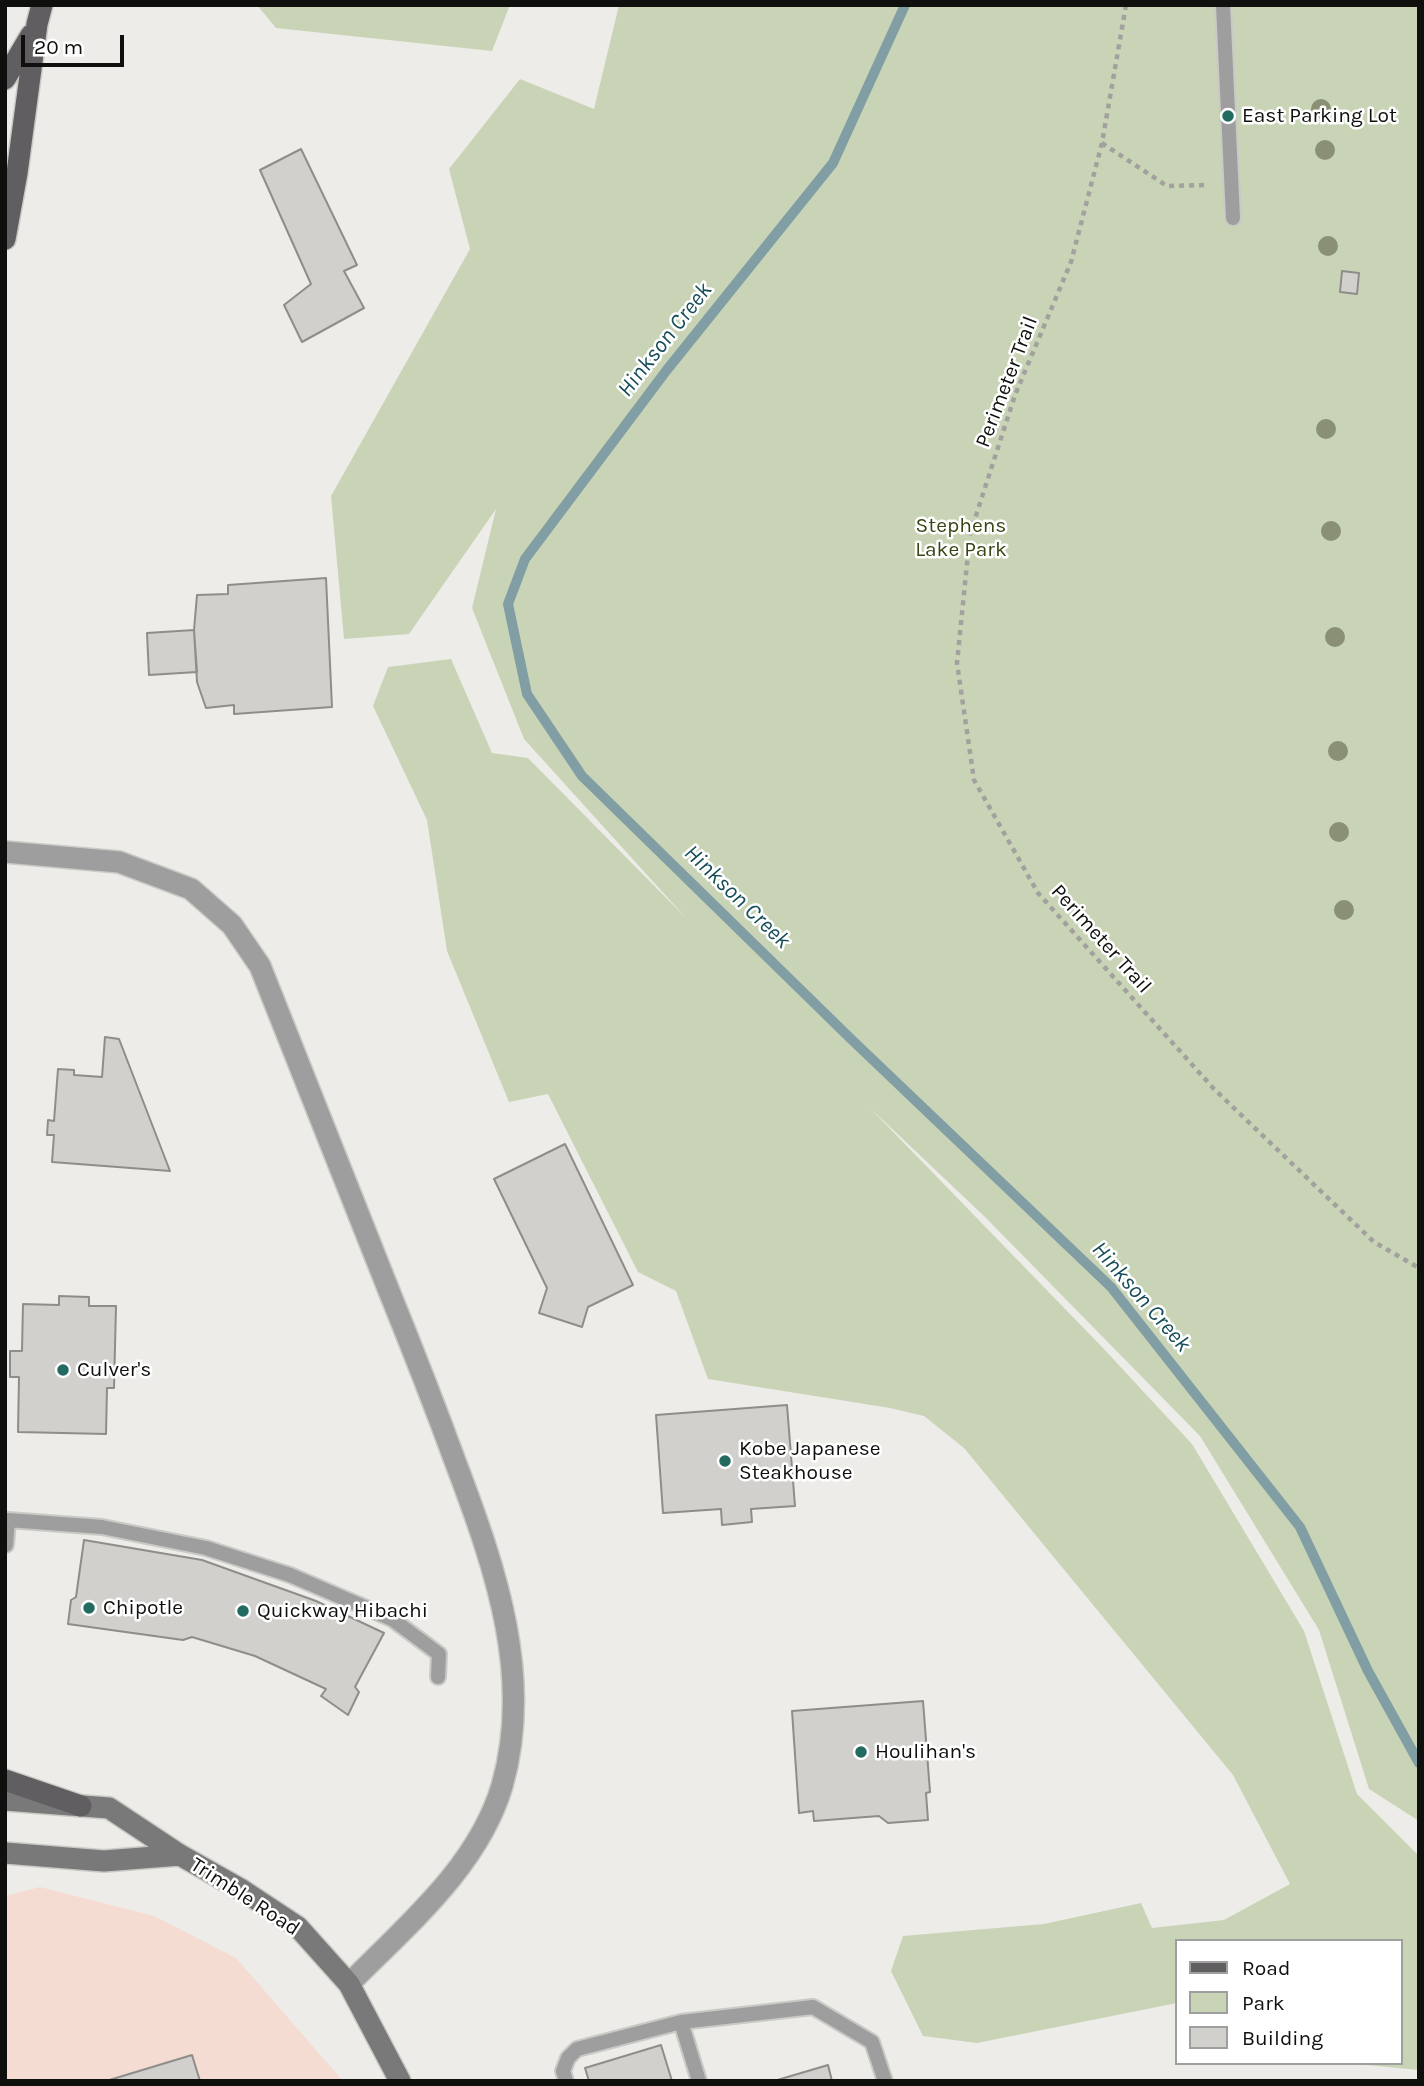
<!DOCTYPE html>
<html>
<head>
<meta charset="utf-8">
<style>
	body { margin:0 }
	#map { position:relative; width:1424px; height:2086px; overflow:hidden; background:#edece8; font-family:Karla,sans-serif }
	canvas { display:block }
	.frame { position:absolute; inset:0; border:7px solid #0f0f0e; pointer-events:none }
	.legend { position:absolute; left:1175px; top:1939px; width:228px; height:126px; box-sizing:border-box; background:#fff; border:2px solid #9f9f9f; margin:0; padding:9px 12px; list-style:none; font-size:21px; color:#0f0f0e }
	.legend li { display:flex; align-items:center; gap:14px; height:35px }
	.legend b { width:35px; border:2px solid #9f9f9f }
	.scale { position:absolute; left:21px; top:35px; width:103px; height:32px; box-sizing:border-box; border:4px solid #0f0f0e; border-top:0; padding-left:9px; font-size:21px; line-height:24px; white-space:nowrap; color:#0f0f0e; -webkit-text-stroke:5px #fff; paint-order:stroke }
</style>
</head>
<body>
<div id="map">
<canvas width="1424" height="2086"></canvas>
<div class="frame"></div>
<ul class="legend">
<li><b style="height:9px;background:#605e61"></b>Road</li>
<li><b style="height:19px;background:#c9d4b6"></b>Park</li>
<li><b style="height:19px;background:#d2d0cd"></b>Building</li>
</ul>
<div class="scale">20 m</div>
</div>
<script>
const c = document.querySelector('canvas').getContext('2d');
c.lineJoin = 'round';
function paint(path, color) { c.fillStyle = color; c.fill(path, 'evenodd'); }
function stroke(path, color, width, dash) { c.strokeStyle = color; c.lineWidth = width; c.lineCap = dash ? 'butt' : 'round'; c.setLineDash(dash || []); c.stroke(path); }
function drawText(font, color, halo, rows, align = 'center') {
  c.font = font + ' Karla,sans-serif'; c.lineWidth = 5; c.setLineDash([]); c.textBaseline = 'middle'; c.strokeStyle = halo; c.fillStyle = color; for (const [text, x, y, turn = 0] of rows) {
    c.save(); c.translate(x, y); c.rotate((+turn || 0) * Math.PI / 180); c.textAlign = isNaN(turn) ? turn : align; if (halo) c.strokeText(text, 0, 0); c.fillText(text, 0, 0); c.restore();
  }
}
paint(new Path2D(`
	M40,1887L154,1916L236,1958L343,2081H5V1896Z`), '#f4dcd2');
paint(new Path2D(`
	M257,5H510L492,51L276,28Z
	M619,5H1419V1821L1369,1789L1319,1630L1200,1436L984,1216L870,1108L1103,1348L1192,1444L1304,1631L1357,1794L1419,1856V2070L1345,2063H1401V1941H1177V2003L977,2043L923,2036L891,1971L903,1936L1044,1924L1141,1903L1152,1928L1224,1920L1290,1884L1233,1775L964,1448L924,1416L890,1408L708,1379L676,1291L638,1272L548,1094L509,1102L447,951L427,820L373,706L388,667L451,659L492,753L528,758L686,918L524,739L472,608L496,509L409,634L344,639L331,496L470,249L449,169L520,79L594,109Z`), '#c9d4b6');
stroke(new Path2D(`
	M905,5L833,163L666,371L525,559L508,604L527,694L582,776L851,1039L1111,1287L1300,1527L1368,1671L1419,1763`), '#829ea5', 10);
const building = new Path2D(`
	M301,149L357,265L344,271L364,308L302,342L284,305L311,284L260,170Z
	M1342,271L1359,273L1357,294L1340,292Z
	M326,578L332,707L234,714V705L206,708L197,682L194,630L197,595L228,594V585Z
	M194,630L197,672L149,675L147,633Z
	M105,1037L119,1039L170,1171L52,1162L54,1135H47L48,1120L54,1121L58,1069L74,1070V1075L102,1077Z
	M565,1144L633,1285L588,1307L582,1327L539,1313L547,1288L494,1179Z
	M59,1296L89,1297V1306H116L114,1388H107L106,1434L18,1432L19,1377H10V1351H22L23,1304L59,1305Z
	M787,1405L795,1506L751,1509L752,1522L722,1525L721,1509L663,1513L656,1415Z
	M84,1540L202,1560L316,1601L384,1633L355,1687L359,1692L348,1715L321,1696L326,1689L255,1656L192,1637L183,1640L68,1624L71,1600L76,1597Z
	M923,1701L930,1792L926,1793L928,1820L888,1823L879,1816L814,1821L813,1811L799,1813L792,1711Z
	M661,2045L672,2081H589L585,2068Z
	M192,2055L200,2081H106Z
	M828,2065L832,2081H774Z`);
paint(building, '#d2d0cd');
stroke(building, '#8f8d8a', 2);
const lane = new Path2D(`
	M1223,5L1233,218
	M6,1545L8,1520L102,1527L206,1548L290,1575L392,1619L439,1654L438,1677
	M566,2081L563,2071L568,2058L577,2049L681,2022
	M699,2081L681,2022L813,2007L872,2042L885,2081`);
const street = new Path2D(`
	M5,852L119,862L191,889L232,925L260,966C303,1074 346,1182 389,1291C413,1350 436,1409 458,1469C496,1570 533,1678 502,1786C478,1867 406,1926 349,1984`);
const secondary = new Path2D(`
	M5,1800L109,1808L180,1855L242,1890L298,1927L349,1984L400,2081
	M5,1853L104,1861L180,1855`);
const primary = new Path2D(`
	M5,79L31,35
	M5,239L17,173L37,24L42,5
	M5,1780L81,1806`);
stroke(lane, '#c9c9c5', 18);
stroke(street, '#c9c9c5', 24);
stroke(secondary, '#c9c9c5', 24);
stroke(primary, '#c9c9c5', 24);
stroke(new Path2D(`
	M1126,5L1102,143L1071,262L1015,395L970,534L957,663L974,780L1038,893L1214,1089L1374,1242L1419,1268
	M1102,143L1167,186L1208,185`), '#a2a19e', 4.5, [5, 5]);
stroke(lane, '#9f9e9f', 14);
stroke(street, '#9f9e9f', 21);
stroke(secondary, '#7a797a', 21);
stroke(primary, '#605e61', 21);
c.fillStyle = '#899073';
for (const [x, y] of [
	[1321,109],
	[1325,150],
	[1328,246],
	[1326,429],
	[1331,531],
	[1335,637],
	[1338,751],
	[1339,832],
	[1344,910]
]) { c.beginPath(); c.arc(x, y, 10, 0, 2 * Math.PI); c.fill(); }
for (const [x, y, r, color] of [
	[1228,116,7,"#236a60"],
	[63,1370,7,"#236a60"],
	[725,1461,7,"#236a60"],
	[89,1608,7,"#236a60"],
	[243,1611,7,"#236a60"],
	[861,1752,7,"#236a60"]
]) { const dot = new Path2D(); dot.arc(x, y, r, 0, 2 * Math.PI); c.fillStyle = color; c.fill(dot); stroke(dot, '#fff', 2.5); }
drawText('21px', '#0f0f0e', '#fff', [
	["East Parking Lot",1242,116],
	["Culver's",77,1370],
	["Kobe Japanese",739,1449],
	["Steakhouse",739,1473],
	["Chipotle",103,1608],
	["Quickway Hibachi",257,1611],
	["Houlihan's",875,1752]
], 'left');
drawText('21px', '#0f0f0e', '#fff', [
	["Perimeter Trail",1007,382,-69],
	["Perimeter Trail",1101,939,48],
	["Trimble Road",245,1897,33]
]);
drawText('21px', '#374514', '#fff', [
	["Stephens",961,526],
	["Lake Park",961,550]
]);
drawText('italic 23px', '#164d59', '#fff', [
	["Hinkson Creek",665,340,-52],
	["Hinkson Creek",737,897,44],
	["Hinkson Creek",1141,1297,49]
]);
</script>
</body>
</html>
